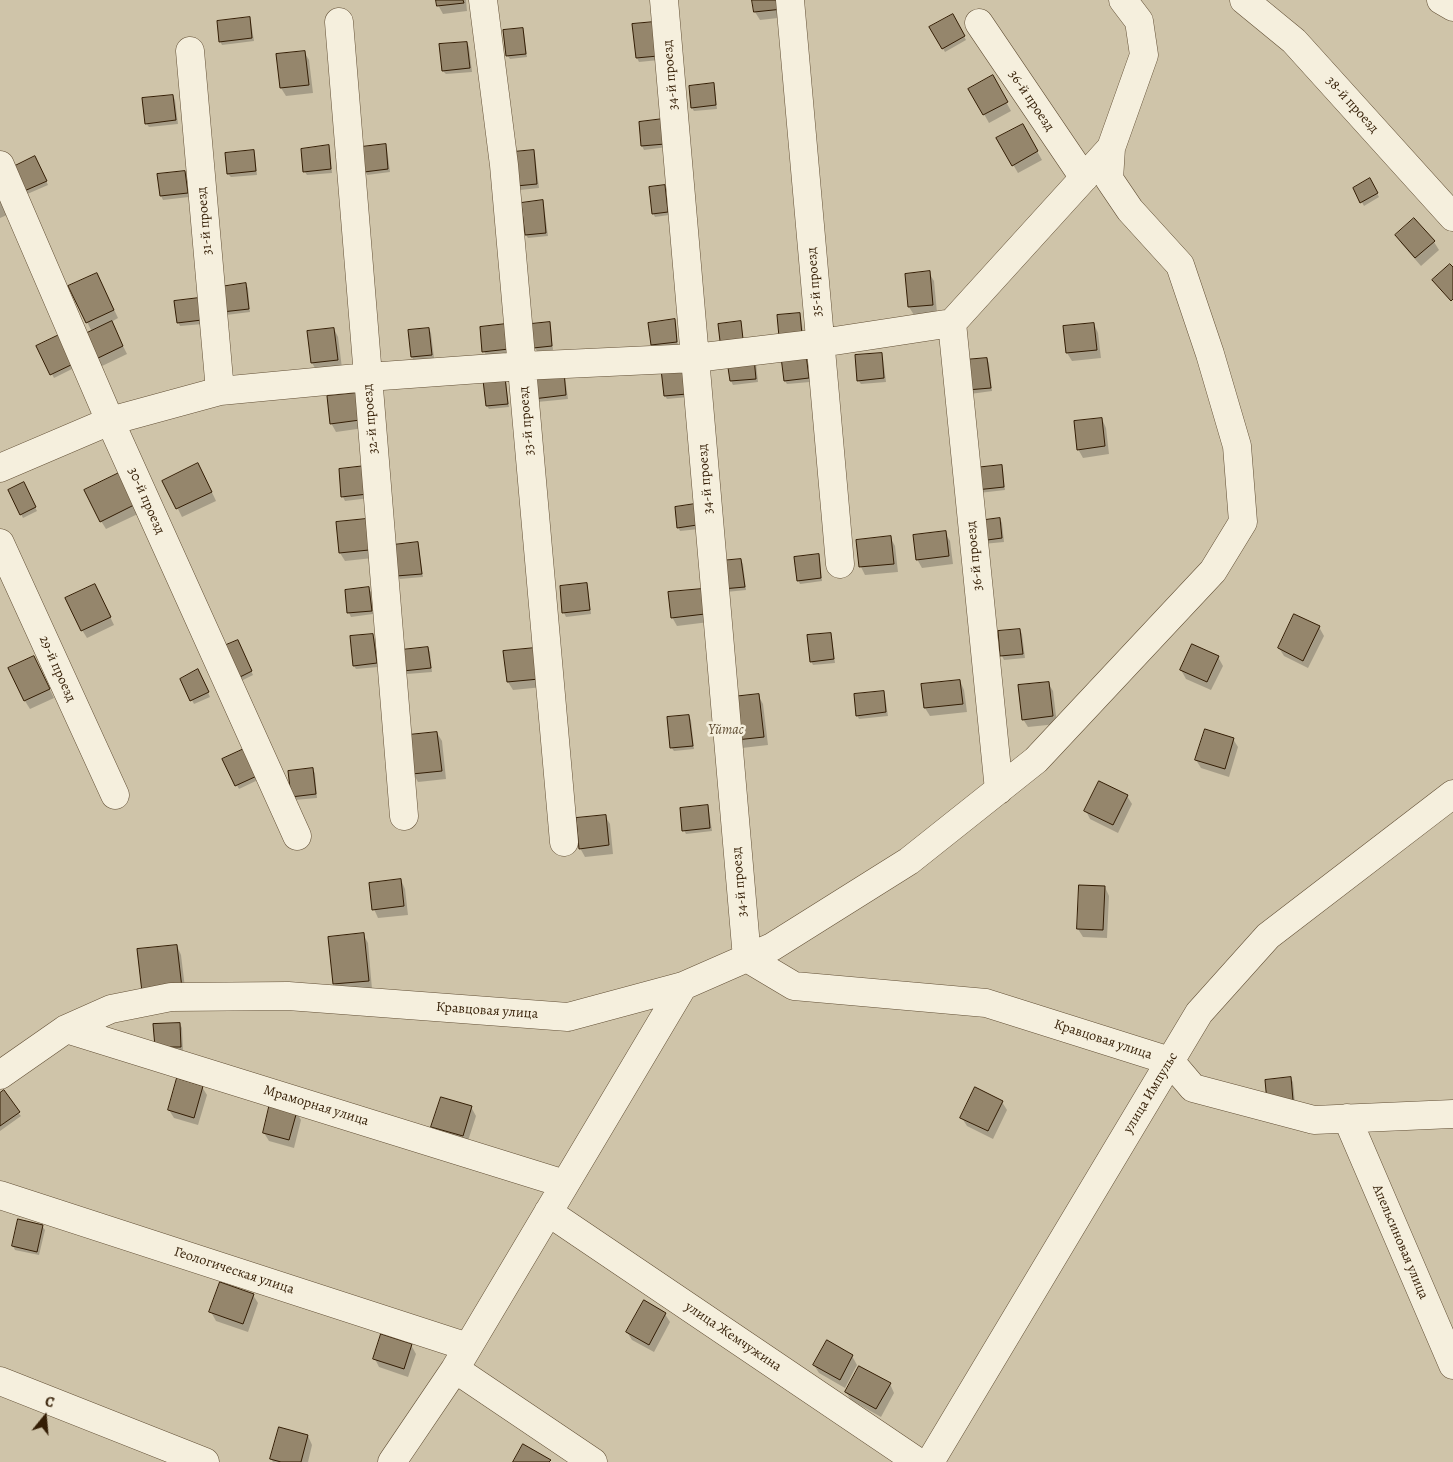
<!DOCTYPE html>
<html>
<head>
<meta charset="utf-8">
<style>
	body { margin:0 }
	#map { position:relative; width:1453px; height:1462px; overflow:hidden; background:#efe6cb; font-family:Alegreya,serif }
	canvas { display:block }
	.north { position:absolute; left:20px; top:1392px; width:50px; height:50px; -webkit-text-stroke:4px #f5efdd; paint-order:stroke; rotate:17deg; font-size:14px; font-weight:700; line-height:20px; text-align:center; color:#341e05 }
	.north::after { content:''; display:block; margin:auto; width:18px; height:22px; background:#341e05; clip-path:polygon(50% 0,100% 100%,50% 72%,0 100%) }
</style>
</head>
<body>
<div id="map">
<canvas width="1453" height="1462"></canvas>
<div class="north">С</div>
</div>
<script>
const c = document.querySelector('canvas').getContext('2d');
c.lineJoin = 'round';
function paint(path, color) { c.fillStyle = color; c.fill(path, 'evenodd'); }
function stroke(path, color, width, dash) { c.strokeStyle = color; c.lineWidth = width; c.lineCap = dash ? 'butt' : 'round'; c.setLineDash(dash || []); c.stroke(path); }
function drawText(font, color, halo, rows, align = 'center') {
  c.font = font + ' Alegreya,serif'; c.lineWidth = 5; c.setLineDash([]); c.textBaseline = 'middle'; c.strokeStyle = halo; c.fillStyle = color; for (const [text, x, y, turn = 0] of rows) {
    c.save(); c.translate(x, y); c.rotate((+turn || 0) * Math.PI / 180); c.textAlign = isNaN(turn) ? turn : align; if (halo) c.strokeText(text, 0, 0); c.fillText(text, 0, 0); c.restore();
  }
}
paint(new Path2D(`
	M0,0H1453V1462H0Z`), '#cfc4a9');
paint(new Path2D(`
	M437,0H466L467,11L443,14L438,5Z
	M754,0H785L787,17L760,20L755,12Z
	M952,16L966,40L945,52L931,27Z
	M249,19L251,22L254,41L222,45L220,41Z
	M633,25L659,60L639,62L637,58Z
	M522,30L524,33L527,57L510,59L507,55Z
	M467,43L469,47L472,72L446,74L443,71Z
	M304,52L309,60L313,93L286,96L281,88L278,55Z
	M992,76L1011,111L989,123L970,89Z
	M713,85L715,89L717,109L694,111L692,108Z
	M173,96L175,100L178,124L149,127L146,123Z
	M640,123L667,147L644,150L642,146Z
	M1023,126L1042,160L1018,173L998,139Z
	M385,145L387,149L390,172L367,175L365,171Z
	M328,147L330,150L332,173L307,175L305,172Z
	M253,152L255,155L257,175L231,177L228,174Z
	M533,152L535,155L539,188L520,190L518,186Z
	M37,161L48,185L25,195L23,192Z
	M185,172L187,176L189,197L163,200L161,196Z
	M1370,180L1379,197L1364,206L1354,188Z
	M664,187L666,190L669,215L655,217L653,213Z
	M0,200L7,215L0,218Z
	M542,202L544,206L548,236L528,238L526,235Z
	M1414,219L1434,242L1439,250L1421,266L1401,243L1396,235Z
	M929,273L934,281L937,313L914,315L909,307L906,275Z
	M101,282L118,318L111,322L127,354L100,367L95,359L92,332L70,287Z
	M246,285L248,288L250,312L226,315L223,311Z
	M199,300L203,324L180,326L178,322Z
	M799,314L801,318L804,338L783,341Z
	M674,321L676,324L678,345L654,348L652,345Z
	M549,324L551,328L553,350L537,351L535,348Z
	M1094,324L1098,333L1101,358L1072,361L1067,353Z
	M334,329L338,337L342,368L317,371L312,363Z
	M429,329L431,333L434,358L414,361L412,357Z
	M507,329L510,353L486,355L484,351Z
	M59,337L74,368L54,378L38,347Z
	M881,354L883,358L886,382L861,384L858,380Z
	M805,355L807,359L810,382L787,384L785,381Z
	M987,359L989,363L992,391L970,394Z
	M729,362L756,363L758,382L733,385L731,381Z
	M662,370L688,397L667,399L665,396Z
	M565,377L568,399L537,402L535,399Z
	M504,379L506,382L509,407L489,409L487,406Z
	M356,394L364,428L336,432L331,423Z
	M1102,419L1106,428L1109,454L1083,458L1078,449Z
	M1001,466L1003,470L1005,490L979,493L977,490Z
	M340,470L370,498L345,501L343,497Z
	M123,473L142,512L106,529L101,521Z
	M203,473L216,501L182,517L164,481Z
	M25,487L37,511L23,518L21,514Z
	M694,506L699,529L680,531L678,527Z
	M1000,519L1002,523L1004,542L983,544Z
	M365,520L373,558L345,561L340,553Z
	M945,533L950,541L953,564L922,568L917,559Z
	M890,537L895,546L898,572L865,575L861,567Z
	M417,543L419,547L423,577L400,579L397,576Z
	M818,556L820,559L822,581L800,584L798,580Z
	M741,560L743,564L746,590L726,592Z
	M586,585L588,588L591,614L566,617L564,613L561,587Z
	M368,588L371,592L373,614L351,617L349,613L346,591Z
	M701,591L709,622L677,626L672,617Z
	M99,594L114,625L87,638L82,630Z
	M1319,627L1324,636L1308,668L1284,656L1279,648Z
	M1020,630L1022,634L1025,658L1004,660L1002,656L999,632Z
	M830,634L832,638L835,663L813,665L811,661Z
	M373,635L375,639L378,667L356,669L354,666Z
	M239,645L253,675L237,683Z
	M428,648L430,652L432,672L407,674L404,671Z
	M535,649L543,687L513,690L508,682L505,652Z
	M34,657L54,698L30,709L25,701Z
	M1218,657L1223,666L1211,690L1186,679L1181,670Z
	M200,675L210,697L194,704L181,679Z
	M960,681L964,690L967,712L930,716L925,708Z
	M1048,683L1053,691L1057,724L1028,727L1023,719Z
	M883,692L885,696L888,716L859,719L857,715Z
	M758,695L763,704L768,745L742,748L737,740Z
	M689,716L691,720L694,749L674,751L671,747Z
	M437,733L442,741L446,779L418,782L413,773Z
	M1233,739L1238,747L1229,777L1201,768L1196,760Z
	M224,760L260,779L239,789Z
	M312,769L315,773L317,798L294,800L292,796Z
	M1127,796L1132,804L1118,833L1090,819L1086,811Z
	M707,806L709,810L712,831L686,834L684,830Z
	M605,816L610,824L613,854L585,857L580,848Z
	M401,880L405,889L408,915L378,918L374,909Z
	M1105,887L1109,896L1107,938L1083,937L1078,929Z
	M363,934L368,943L372,989L339,992L335,984L330,938Z
	M177,946L181,955L186,996L148,1000Z
	M180,1024L182,1028L183,1050L158,1051Z
	M1290,1078L1293,1082L1295,1103L1270,1106Z
	M202,1087L207,1095L198,1125L174,1118L169,1110Z
	M0,1094L21,1116L0,1131Z
	M1002,1102L1007,1110L993,1139L967,1126L962,1118Z
	M471,1107L476,1116L467,1144L438,1135L433,1127Z
	M296,1112L301,1120L294,1148L269,1141L264,1133Z
	M42,1226L45,1230L39,1255L15,1250L13,1246Z
	M253,1295L258,1303L248,1332L216,1321L211,1312Z
	M665,1314L670,1322L654,1352L632,1340L627,1332Z
	M827,1342L852,1356L857,1365L845,1388L819,1373L814,1365Z
	M411,1345L416,1354L408,1377L379,1367L375,1359Z
	M890,1384L894,1393L881,1417L851,1400L846,1392Z
	M308,1436L312,1445L308,1462H273L271,1459Z`), '#0003');
const building = new Path2D(`
	M436,0H463L464,3L437,6Z
	M752,0H782L783,9L754,12Z
	M953,14L965,36L942,49L929,27Z
	M250,17L252,38L219,42L217,21Z
	M654,22L658,56L636,58L632,24Z
	M523,28L526,54L506,56L503,30Z
	M467,42L470,68L442,71L439,44Z
	M305,51L309,85L280,88L276,54Z
	M993,75L1008,102L983,115L968,89Z
	M714,83L716,105L691,108L689,86Z
	M173,95L176,120L145,124L142,98Z
	M663,119L665,144L641,146L639,122Z
	M1023,124L1038,151L1012,166L996,138Z
	M386,144L388,169L364,172L361,147Z
	M329,145L331,169L303,172L301,149Z
	M254,150L256,171L227,174L225,153Z
	M534,150L537,184L516,186L513,152Z
	M35,156L47,181L22,192L11,168Z
	M185,171L188,193L160,196L157,174Z
	M1370,178L1378,193L1360,203L1353,188Z
	M665,185L668,212L652,214L649,187Z
	M543,200L546,233L525,235L521,203Z
	M1414,218L1435,241L1415,258L1395,235Z
	M1450,264L1453,267V299L1451,301L1432,280Z
	M930,271L933,305L908,307L905,274Z
	M97,273L114,310L86,323L68,286Z
	M246,283L249,309L222,312L220,287Z
	M199,298L202,320L177,323L174,301Z
	M800,313L802,335L779,337L777,315Z
	M675,319L677,342L651,345L648,323Z
	M112,321L123,346L94,360L83,335Z
	M741,321L743,339L720,341L718,324Z
	M550,322L552,346L533,348L531,324Z
	M1094,323L1097,350L1066,353L1063,326Z
	M506,324L509,349L482,352L480,327Z
	M334,328L338,360L311,363L307,331Z
	M429,328L432,355L411,357L408,330Z
	M59,335L73,364L50,375L36,346Z
	M882,353L884,378L857,381L855,355Z
	M806,354L809,378L784,381L781,357Z
	M754,358L756,379L730,381L727,361Z
	M987,358L991,388L967,390L964,360Z
	M684,366L687,394L664,396L661,369Z
	M564,372L566,395L533,399L531,375Z
	M505,377L508,404L486,406L483,380Z
	M357,393L360,420L330,424L327,396Z
	M1102,418L1105,446L1077,450L1074,421Z
	M198,463L212,492L176,509L162,481Z
	M1002,465L1004,487L976,490L974,468Z
	M365,466L368,494L341,497L339,469Z
	M123,471L138,503L100,522L84,490Z
	M24,482L36,507L20,515L8,490Z
	M695,504L697,525L677,528L675,507Z
	M1000,518L1002,538L980,541L978,521Z
	M366,519L369,550L339,553L336,522Z
	M946,531L949,556L916,560L913,535Z
	M891,536L894,564L859,567L856,540Z
	M418,542L422,574L396,576L393,545Z
	M819,554L821,578L797,581L794,557Z
	M741,559L745,587L722,589L720,561Z
	M587,583L590,610L562,613L560,586Z
	M95,584L111,617L81,631L65,598Z
	M369,587L372,611L347,613L345,590Z
	M702,589L705,614L671,618L668,592Z
	M1294,614L1320,626L1303,661L1278,648Z
	M1020,629L1023,654L1000,656L998,631Z
	M831,633L834,659L810,662L807,635Z
	M373,634L377,663L353,666L350,636Z
	M238,640L252,671L234,680L219,648Z
	M1192,644L1219,656L1207,682L1180,670Z
	M428,647L431,668L403,671L401,650Z
	M535,648L539,679L507,682L503,651Z
	M34,656L50,689L24,701L8,668Z
	M198,669L209,692L190,701L180,679Z
	M960,680L963,704L924,708L921,684Z
	M1049,682L1053,716L1022,720L1018,685Z
	M884,691L886,712L856,716L854,694Z
	M759,694L764,737L736,740L732,697Z
	M689,715L693,746L670,748L667,717Z
	M1205,729L1234,738L1225,769L1195,760Z
	M437,732L442,771L412,774L408,735Z
	M246,748L259,775L235,786L222,759Z
	M313,768L316,794L291,797L288,771Z
	M1099,781L1128,795L1113,825L1084,811Z
	M708,805L710,828L682,831L680,808Z
	M606,815L609,845L579,849L576,818Z
	M401,879L404,906L372,910L369,883Z
	M1079,885L1105,886L1103,930L1077,929Z
	M364,933L369,981L333,984L328,937Z
	M177,945L182,988L142,992L137,949Z
	M180,1023L181,1047H155L153,1024Z
	M1291,1077L1293,1100L1267,1102L1265,1080Z
	M177,1078L203,1086L194,1118L168,1110Z
	M975,1087L1003,1101L988,1131L960,1118Z
	M4,1090L20,1112L0,1126V1093Z
	M441,1097L472,1106L463,1136L431,1127Z
	M270,1103L297,1111L289,1140L263,1133Z
	M18,1219L43,1225L37,1252L12,1246Z
	M220,1282L254,1294L243,1324L209,1312Z
	M644,1300L666,1313L649,1345L626,1332Z
	M381,1334L412,1344L404,1369L373,1359Z
	M827,1340L853,1355L840,1380L813,1365Z
	M859,1366L891,1383L876,1409L845,1392Z
	M279,1427L308,1435L301,1462H281L270,1459Z
	M523,1444L551,1460L549,1462H513Z`);
paint(building, '#95866c');
stroke(building, '#341e05', 1);
const minor = new Path2D(`
	M483,0L504,165L564,842
	M664,0L747,958L794,986L986,1003L1170,1061L1193,1088L1314,1120L1453,1114
	M790,0L840,564
	M1244,0L1294,41L1453,217
	M1441,0L1453,7
	M339,22L404,816
	M979,23L1084,178
	M190,51L220,391
	M0,165L110,421L297,836
	M952,323L999,790
	M0,468L110,421L220,391L368,377L522,366L695,358L821,343L952,323L1111,148
	M0,543L115,795
	M66,1029L565,1184
	M0,1075L66,1029L111,1009L171,997L288,996L568,1017L683,986
	M1347,1118L1453,1365
	M0,1195L468,1347
	M548,1212L918,1462
	M455,1369L593,1462
	M0,1381L205,1462
	M392,1462L455,1369L683,986L772,947L909,861L1036,760L1213,571L1243,522L1237,446L1210,354L1180,265L1130,210L1109,179L1111,148L1144,55L1139,21L1123,0
	M930,1462L1199,1013L1268,936L1453,794`);
stroke(minor, '#635036', 29);
stroke(minor, '#f5efdd', 28);
drawText('14px', '#341e05', '#f5efdd', [
	["34-й проезд",671,75,-95],
	["36-й проезд",1031,101,56],
	["38-й проезд",1352,105,48],
	["31-й проезд",205,221,-95],
	["35-й проезд",815,282,-95],
	["32-й проезд",371,419,-95],
	["33-й проезд",527,421,-95],
	["34-й проезд",706,479,-95],
	["30-й проезд",146,501,66],
	["36-й проезд",975,556,-96],
	["29-й проезд",57,669,66],
	["34-й проезд",740,882,-95],
	["Кравцовая улица",487,1011,4],
	["Кравцовая улица",1103,1040,18],
	["улица Импульс",1151,1093,-59],
	["Мраморная улица",316,1106,17],
	["Апельсиновая улица",1400,1242,67],
	["Геологическая улица",234,1271,18],
	["улица Жемчужина",733,1337,34]
]);
drawText('italic 14px', '#625036', '#f5efdd', [
	["Үйтас",726,731]
]);
</script>
</body>
</html>
